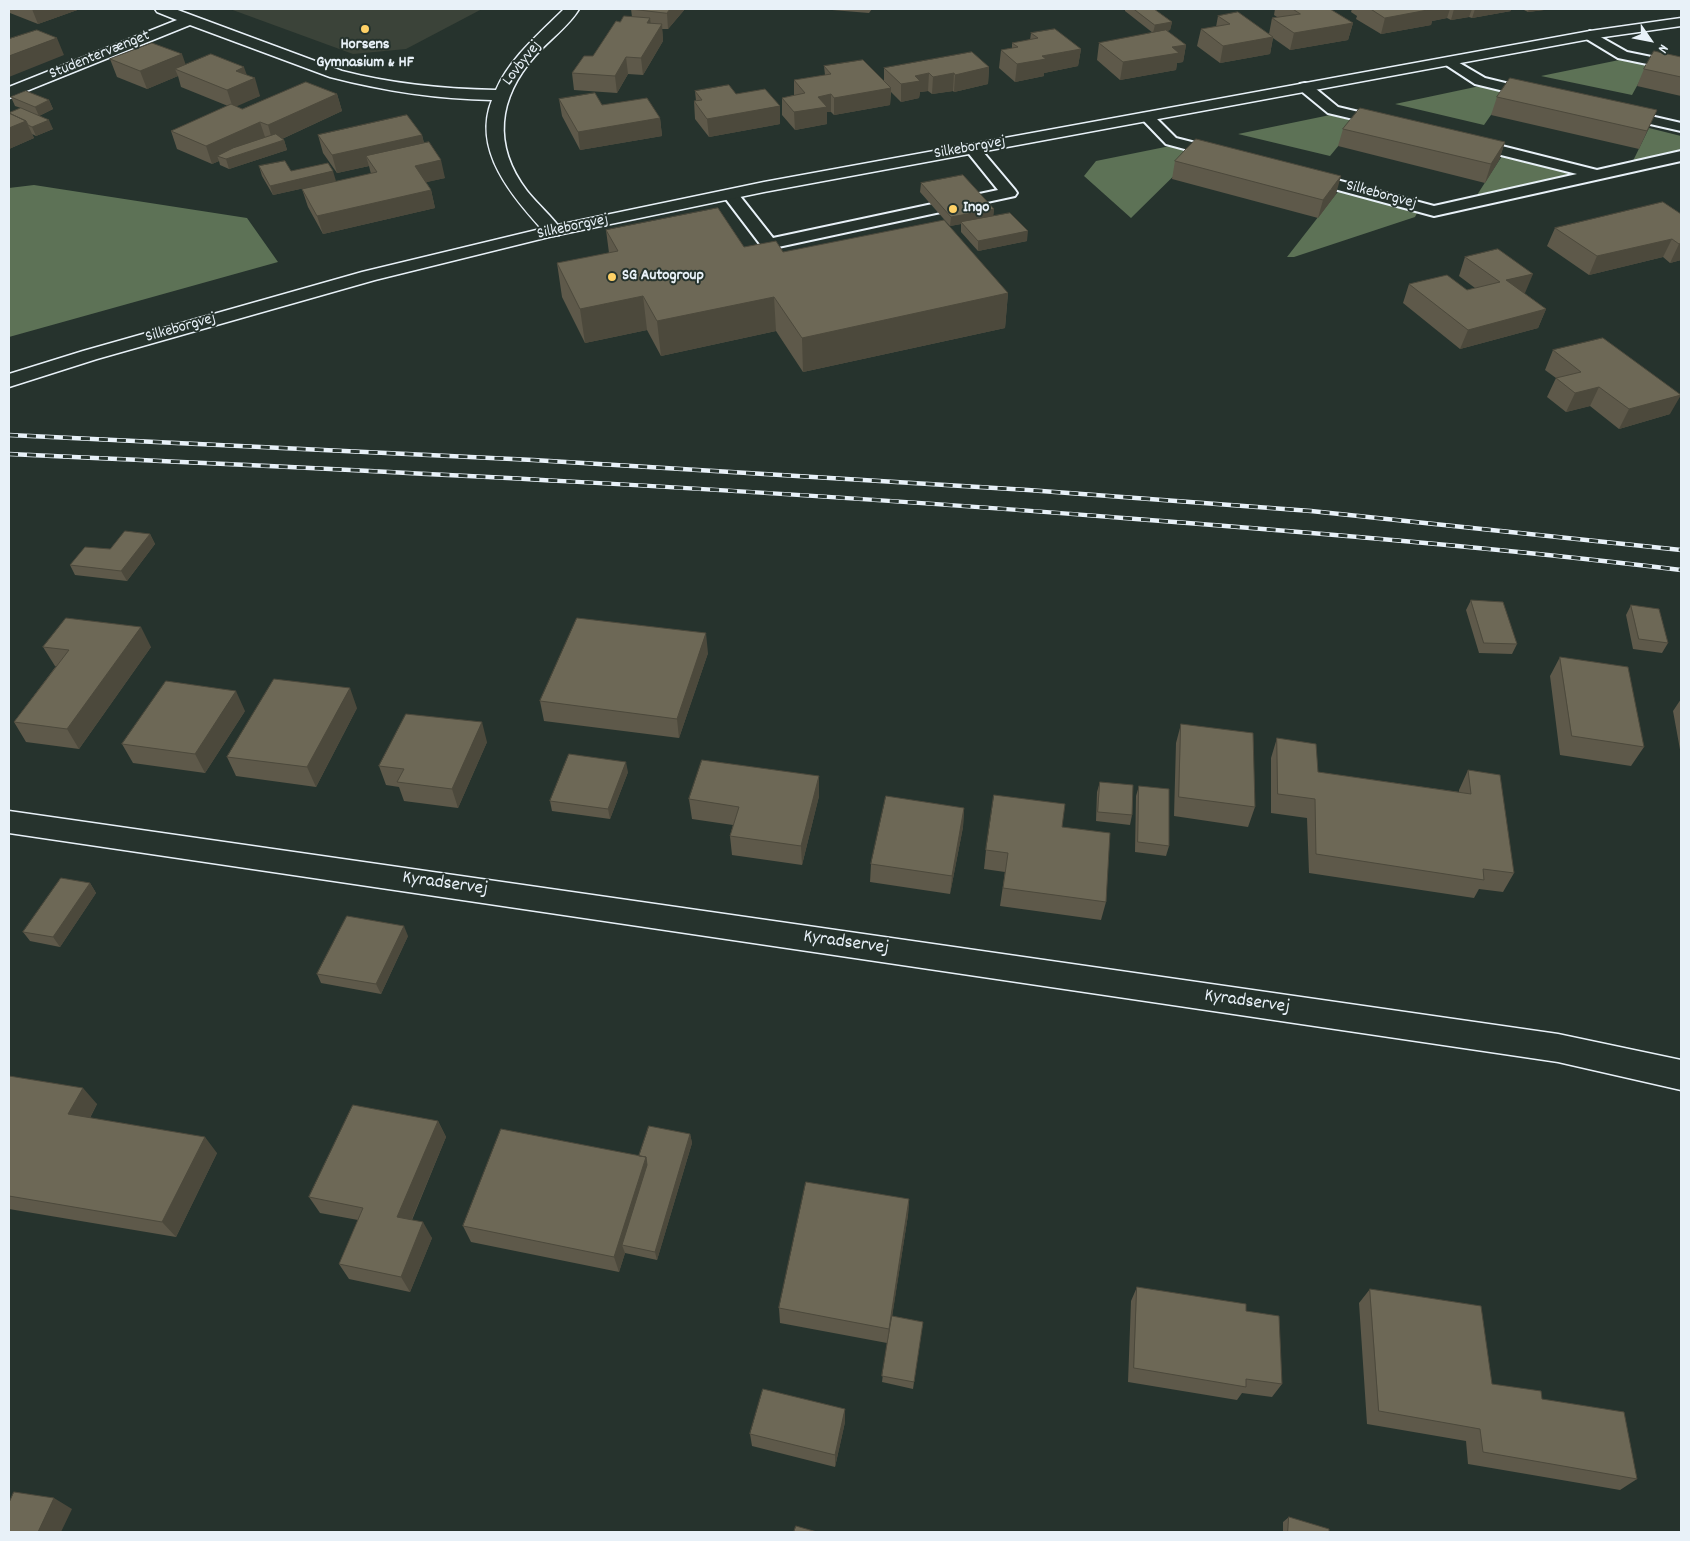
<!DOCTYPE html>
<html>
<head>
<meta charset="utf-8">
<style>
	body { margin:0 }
	#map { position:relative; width:1690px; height:1541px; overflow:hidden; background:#26332d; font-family:Dekko,sans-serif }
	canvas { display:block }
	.frame { position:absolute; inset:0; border:10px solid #e8f1f8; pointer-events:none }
	.north { position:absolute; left:1625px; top:15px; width:50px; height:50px; -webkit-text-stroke:4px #26332d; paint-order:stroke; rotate:123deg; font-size:14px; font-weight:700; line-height:20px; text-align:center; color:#e8f1f8 }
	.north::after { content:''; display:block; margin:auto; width:18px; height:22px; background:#e8f1f8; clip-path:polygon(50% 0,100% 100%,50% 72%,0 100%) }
</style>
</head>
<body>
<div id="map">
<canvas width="1690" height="1541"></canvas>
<div class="frame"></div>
<div class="north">N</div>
</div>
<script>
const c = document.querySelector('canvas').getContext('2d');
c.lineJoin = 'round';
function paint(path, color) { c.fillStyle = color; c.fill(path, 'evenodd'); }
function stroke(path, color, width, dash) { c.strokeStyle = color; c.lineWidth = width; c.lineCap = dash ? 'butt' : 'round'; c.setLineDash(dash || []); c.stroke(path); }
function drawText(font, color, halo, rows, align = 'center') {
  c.font = font + ' Dekko,sans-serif'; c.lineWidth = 4; c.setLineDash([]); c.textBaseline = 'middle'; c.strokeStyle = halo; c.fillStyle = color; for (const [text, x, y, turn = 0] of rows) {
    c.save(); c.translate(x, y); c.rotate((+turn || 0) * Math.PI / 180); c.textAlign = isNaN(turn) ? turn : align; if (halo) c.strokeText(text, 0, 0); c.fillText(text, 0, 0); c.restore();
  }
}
paint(new Path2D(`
	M230,9H482L406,49L353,54Z`), '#3b4339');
paint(new Path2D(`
	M1624,59L1649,64L1632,95L1541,76Z
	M1480,86L1507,92L1484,125L1395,104Z
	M1330,115L1358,122L1330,156L1238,134Z
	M1649,128L1681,136V152L1632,163Z
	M1170,146L1197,153L1131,218L1084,176L1096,161Z
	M1502,156L1577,174L1477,195Z
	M34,185L247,218L278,262L9,337V188Z
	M1340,189L1416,210L1417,213L1415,217L1294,257H1287Z`), '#5d7256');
const lane = new Path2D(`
	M1590,31L1627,52L1681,63V71L1618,58L1585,38L1583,35Z
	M1451,58L1485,78L1542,92L1544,95L1542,98L1537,99L1475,84L1446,65L1444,62Z
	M1305,83L1310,84L1338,107L1392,120L1394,123L1392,126L1387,127L1328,113L1300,90L1298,87L1300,84Z
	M1620,109L1681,123V131L1615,116L1613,113L1615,110Z
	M1147,113L1152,114L1176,138L1227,151L1230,154L1227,157L1222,159L1166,144L1140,117L1142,114Z
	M1470,138L1597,170L1681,151V161L1434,216L1301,180L1299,177L1301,174L1307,172L1434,206L1577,174L1465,146L1462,143L1465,140Z
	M973,144L978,146L1015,190L1017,193L1015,196L769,249L763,248L722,194L724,191H736L773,238L998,190L965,149L968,146Z`);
const street = new Path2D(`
	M155,9H175L342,71C392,84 444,89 496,90C510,58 540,33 564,9H579C570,25 548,41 535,56C498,98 492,145 527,191C538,205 552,216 562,231L559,235L553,236L547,235C515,199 471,152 492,100C437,99 384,91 330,77L190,25L9,98V87L177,20L157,12Z
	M9,811L1558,1034L1681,1060V1090L1558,1062L9,833Z`);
const secondary = new Path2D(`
	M1681,18V26L1590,39L764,192L553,236L375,280L97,359L9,387V374L83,351L362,272L553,226L764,182L1590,31Z`);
stroke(lane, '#e8f1f8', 4);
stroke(street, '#e8f1f8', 3);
stroke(secondary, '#e8f1f8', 3);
paint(lane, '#26332d');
paint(street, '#26332d');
paint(secondary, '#26332d');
const rail = new Path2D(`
	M9,435L533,460L1028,490L1311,511L1681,550
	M9,454C385,471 761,489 1136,519C1318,533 1500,548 1681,570`);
stroke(rail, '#e8f1f8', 4.5);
stroke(rail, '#26332d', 3, [9]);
paint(new Path2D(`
	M9,9H80L38,24L10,13Z
	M631,9H685L668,29H662L663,41L643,75L628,74L617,93L574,90L572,73L593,56L620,22L632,17Z
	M832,9H872L869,13L832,10Z
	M1125,9H1154L1172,22L1170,30L1167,31L1186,45L1183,62L1177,63L1176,70L1120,80L1097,60L1099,43L1153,33L1125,11Z
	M1275,9H1330L1353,23L1348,40L1290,50L1273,38L1270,54L1220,63L1197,46L1201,29L1216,27L1218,16L1269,34L1272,18L1277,17L1274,15Z
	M1352,9H1511V11L1472,18L1469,17L1451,20L1447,18L1432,21L1431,25L1381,34L1356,19L1357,16L1351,12Z
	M1522,9H1544V10L1528,12Z
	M1031,33L1081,49L1078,66L1044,73V76L1015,82L999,68L1001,50L1012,48V43L1030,40Z
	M1681,57V96L1637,86L1644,69Z
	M110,59L186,65L247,75L260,96L235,106L242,109L337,94L342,111L282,139L284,140L287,150L229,169L220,165L219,161L212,164L177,149L171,131L228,106L181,87L178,76L147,89L117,77Z
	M824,66L884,81V68L989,67L988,84L954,92L953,91L932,94L928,91L920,92L919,98L901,102L891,92L890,105L834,115L831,112H827V124L795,130L782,115V98L794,95V80L825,75Z
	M695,91L736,94L780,124L709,137L695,119L694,101H696Z
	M11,97L49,100L53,109L39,116L53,129L36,136L32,134L34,138L9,149V113L21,108L15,106Z
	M1497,97L1657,110L1639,149L1491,115Z
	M559,99L602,105L660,118L662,136L580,150L562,116Z
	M1343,129L1505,142L1499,160L1485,183L1338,146Z
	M318,135H422L424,143L445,178L426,182L431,190L435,208L323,234L308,207L302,189L371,174L369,166L337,173L323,153Z
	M1175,161L1336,194L1318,218L1172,179Z
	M259,166L291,171L336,181L273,195L262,176Z
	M921,183L994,209L993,216L1027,241L978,251L961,232V224L950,226L920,192Z
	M1681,214V260L1670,263L1663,257L1589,275L1547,246L1555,228Z
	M606,230L783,252L1008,293L1005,328L803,372L776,331L661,356L647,330L585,343L562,297L557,263L609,253Z
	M1465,257L1525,293H1524L1546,309L1538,328L1460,349L1403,303L1409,284L1467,290L1475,288L1459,276Z
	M1553,350L1670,414L1619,429L1590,406L1566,412L1547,397L1556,378L1545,370Z
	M150,534L155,544L127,581L75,575L70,565Z
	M1471,600L1517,644L1512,654L1479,653L1466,610Z
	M1631,605L1668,643L1662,653L1633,649L1626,615Z
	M43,647H151L79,749L26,742L14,722L56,666H55Z
	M708,653L679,738L544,721L540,701Z
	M1560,657L1644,747L1631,766L1560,755L1550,676Z
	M1681,699V755L1673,711Z
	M357,708L316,787L236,776L227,757Z
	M245,711L205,773L133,763L122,744Z
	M1181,724L1255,807L1248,827L1174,816L1176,743Z
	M1277,738L1318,772L1459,792V790L1468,770L1514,873L1503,892L1479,889L1474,898L1309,873L1307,818L1271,813V758Z
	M487,742L458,808L404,801L399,787L386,785L379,766Z
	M628,772L610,819L552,811L550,801Z
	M819,776V796L802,865L732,855L730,836L733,825L692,819L689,799Z
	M1100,782L1132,815L1130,825L1096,821L1097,792Z
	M1139,786L1169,846L1166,856L1135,852L1136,796Z
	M964,808L963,827L950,894L870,882L871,864Z
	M1062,827L1106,902L1101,920L1000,906L1005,872L984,869L986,850Z
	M90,883L96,893L60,947L30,941L23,932Z
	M408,936L381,994L321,983L317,974Z
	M9,1077L97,1104L90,1118L217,1153L176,1237L9,1209Z
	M438,1121L446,1137L412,1220L432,1238L410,1292L349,1279L339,1264L358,1220L320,1213L309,1197Z
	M690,1134L692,1143L657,1260L625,1253L619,1272L471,1242L463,1226L639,1156Z
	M909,1199L908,1215L892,1316L923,1322L913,1389L882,1382L887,1343L780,1323L779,1308Z
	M1137,1287L1246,1311L1282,1384L1272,1397L1242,1393L1237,1400L1128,1382L1131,1301Z
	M1370,1289L1492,1384L1542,1399L1637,1479L1620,1490L1468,1464L1466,1441L1367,1424L1359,1303Z
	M845,1422L835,1467L752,1446L750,1434Z
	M1289,1517L1329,1532H1283V1522Z`), '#5e594a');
paint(new Path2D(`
	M32,9H80L38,24Z
	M670,9H685L668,29L667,13Z
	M1430,9H1450L1447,18L1432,21L1431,25L1381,34L1385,18Z
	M1454,9H1472L1469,17L1451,20Z
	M1475,9H1511V11L1472,18Z
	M1529,9H1544V10L1528,12Z
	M650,18L652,34L647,23Z
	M1172,22L1170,30L1153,33L1155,25Z
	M1353,23L1348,40L1290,50L1294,33Z
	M662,24L663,41L643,75L641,58Z
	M1273,37L1270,54L1220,63L1223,46Z
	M57,38L64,55L9,77V56Z
	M1186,45L1183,62L1177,63L1176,70L1120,80L1123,62L1172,47Z
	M1081,49L1078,66L1044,73V76L1015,82L1017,64L1042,56Z
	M182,54L188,71L175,69L178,76L147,89L140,71Z
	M626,57L628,74L617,93L615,76Z
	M244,67L249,81L255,78L260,96L233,108L227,90L236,71Z
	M989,67L988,84L954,92L955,75Z
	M929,73L928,91L920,92L919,98L901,102V84L915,76Z
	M954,73L953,91L932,94L933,77Z
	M891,88L890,105L834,115V98Z
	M337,94L342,111L273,143L268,125Z
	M831,94V112H827V124L795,130L794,112L818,97Z
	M49,100L53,109L39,116L35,107Z
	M780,106V124L709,137L707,119Z
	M660,118L662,136L580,150L578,132Z
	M49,120L53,129L36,136L32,127Z
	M26,121L34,138L9,149V128Z
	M260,122L266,140L217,156L219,161L212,164L206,146Z
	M422,135L426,152L366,156L369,166L337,173L332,155Z
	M284,140L287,150L229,169L226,159Z
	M1505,142L1499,160L1485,183L1491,164Z
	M441,160L445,178L419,184L415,166Z
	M333,171L336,181L273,195L270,186Z
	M1341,176L1336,194L1318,218L1323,200Z
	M431,190L435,208L323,234L317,216Z
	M994,209L993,218L961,222V224L950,226L951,217Z
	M1028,231L1027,241L978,251V241Z
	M1672,239L1663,257L1589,275L1597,256Z
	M1681,243V260L1670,263L1679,244Z
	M1533,274L1525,293L1499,299L1506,280Z
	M1008,293L1005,328L803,372L802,338Z
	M643,296L647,330L585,343L580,309Z
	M774,297L776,331L661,356L657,321Z
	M1546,309L1538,328L1460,349L1468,330Z
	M1599,387L1590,406L1566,412L1575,393Z
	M1681,395L1670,414L1619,429L1629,409Z
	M150,534L155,544L127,581L121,571Z
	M141,627L151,647L79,749L67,729Z
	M706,633L708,653L679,738L677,719Z
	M350,688L357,708L316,787L307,767Z
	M236,691L245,711L205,773L195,754Z
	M482,722L487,742L458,808L452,789Z
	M626,762L628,772L610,819L608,809Z
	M819,776V796L802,865L801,846Z
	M964,808L963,827L950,894L952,876Z
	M90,883L96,893L60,947L53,937Z
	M404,926L408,936L381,994L376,984Z
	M83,1088L97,1104L83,1131L68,1114Z
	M438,1121L446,1137L406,1233L397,1217Z
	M690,1134L692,1143L657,1260L655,1252Z
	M205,1137L217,1153L176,1237L162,1222Z
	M646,1157L649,1173L622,1245L625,1253L619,1272L614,1257Z
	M909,1199L908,1215L888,1343L889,1329Z
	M423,1222L432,1238L410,1292L401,1277Z
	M845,1409V1422L835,1467V1455Z
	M54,1498L72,1509L61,1532H38Z`), '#4c493c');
const building = new Path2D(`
	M631,9H670L667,13Z
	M1134,9H1154L1172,22L1155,25Z
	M1293,9H1330L1353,23L1294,33L1272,18L1300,14Z
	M1371,9H1433L1385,18Z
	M1238,12L1273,37L1223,46L1201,29L1230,24L1218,16Z
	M624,16L650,18L647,23L662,24L641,58L626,57L615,76L572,73L584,56H593L616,21L620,22Z
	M1055,29L1081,49L1042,56L1046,59L1017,64L1001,50L1018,47L1012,43L1038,38L1031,33Z
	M37,30L57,38L9,56V39Z
	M1166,30L1186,45L1172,47L1179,53L1123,62L1099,43Z
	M152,43L182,54L140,71L110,59Z
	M1654,51L1681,57V77L1644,69Z
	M972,52L989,67L955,75L954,73L933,77L929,73L915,76L920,81L901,84L884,68Z
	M211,54L244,67L236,71L255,78L227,90L175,69Z
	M863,60L891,88L834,98L831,94L818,97L827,107L794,112L782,98L805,93L794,80L831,74L824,66Z
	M1510,78L1657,110L1647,131L1497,97Z
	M306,82L337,94L268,125L260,122L206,146L171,131L231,104L242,109Z
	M729,85L736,94L765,89L780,106L707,119L694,101L702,100L695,91Z
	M26,91L49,100L35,107L11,97Z
	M595,93L602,105L647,98L660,118L578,132L559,99Z
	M21,108L49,120L32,127L28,125L26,121L9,113Z
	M1360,108L1505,142L1491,164L1343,129Z
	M9,113L26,121L9,128Z
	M407,115L422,135L332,155L318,135Z
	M276,134L284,140L226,159L217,156L233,148Z
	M1196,139L1341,176L1323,200L1175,161Z
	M429,142L441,160L415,166L431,190L317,216L302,189L377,172L366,156Z
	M285,161L291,171L328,163L333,171L270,186L259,166Z
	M963,175L994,209L951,217L921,183Z
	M1663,202L1681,214V243L1679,244L1672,239L1597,256L1555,228Z
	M718,208L744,247L776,241L783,252L944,220L1008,293L802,338L774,297L657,321L643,296L580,309L557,263L618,251L606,230Z
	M1010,213L1028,231L978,241L961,222Z
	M1498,249L1533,274L1506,280L1546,309L1468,330L1409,284L1447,275L1467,290L1500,282L1465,257Z
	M1603,338L1681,395L1629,409L1599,387L1575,393L1556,378L1581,372L1553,350Z
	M125,531L150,534L121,571L70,565L85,547L110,549Z
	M1471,600L1503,602L1517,644L1484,643Z
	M1631,605L1659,609L1668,643L1639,639Z
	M66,618L141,627L67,729L14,722L69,650L43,647Z
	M577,618L706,633L677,719L540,701Z
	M1560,657L1628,667L1644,747L1572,736Z
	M274,679L350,688L307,767L227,757Z
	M166,681L236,691L195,754L122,744Z
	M406,714L482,722L452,789L397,782L404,769L379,766Z
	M1181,724L1253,733L1255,807L1179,797Z
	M1277,738L1316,744L1318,772L1471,794L1468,770L1500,775L1514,873L1483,869L1484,880L1316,854L1315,799L1278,794Z
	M569,754L626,762L608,809L550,801Z
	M702,760L819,776L801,846L730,836L739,807L689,799Z
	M1100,782L1133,785L1132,815L1098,812Z
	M1139,786L1169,789V846L1138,842Z
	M994,795L1065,804L1062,827L1110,833L1106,902L1003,888L1008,853L986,850Z
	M886,796L964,808L952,876L871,864Z
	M61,878L90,883L53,937L23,932Z
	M347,916L404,926L376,984L317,974Z
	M9,1076L83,1088L68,1114L205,1137L162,1222L9,1196Z
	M353,1105L438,1121L397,1217L423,1222L401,1277L339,1264L363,1208L309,1197Z
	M649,1126L690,1134L655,1252L622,1245L647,1165L646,1157L639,1156Z
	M501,1129L646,1157L614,1257L463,1226Z
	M806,1182L909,1199L889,1329L779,1308Z
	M1137,1287L1246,1304V1311L1279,1316L1282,1384L1246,1379V1387L1134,1368Z
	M1370,1289L1481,1306L1492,1384L1541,1391L1542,1399L1624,1412L1637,1479L1483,1452L1480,1429L1379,1411Z
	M892,1316L923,1322L914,1382L882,1376Z
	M763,1389L845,1409L835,1455L750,1434Z
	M14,1492L54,1498L38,1532H9V1503Z
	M1289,1517L1329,1529V1532H1288Z
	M796,1526L817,1532H794Z`);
paint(building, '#6d6856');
stroke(building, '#4c493c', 1);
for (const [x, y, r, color] of [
	[365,29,5,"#ffd166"],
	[953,209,5,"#ffd166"],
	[612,277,5,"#ffd166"]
]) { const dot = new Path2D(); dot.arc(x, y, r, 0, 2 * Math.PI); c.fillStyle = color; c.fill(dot); stroke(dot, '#26332d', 2); }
drawText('bold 16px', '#e8f1f8', '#26332d', [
	["Horsens",365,46,"center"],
	["Gymnasium & HF",365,64,"center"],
	["Ingo",963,209],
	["SG Autogroup",622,277]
], 'left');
drawText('16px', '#e8f1f8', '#26332d', [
	["Studentervænget",100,56,-22],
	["Lovbyvej",523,64,-52],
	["Silkeborgvej",970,149,-10],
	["Silkeborgvej",1381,196,15],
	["Silkeborgvej",573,228,-12],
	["Silkeborgvej",181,329,-16]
]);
drawText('19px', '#e8f1f8', '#26332d', [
	["Kyradservej",445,885,8],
	["Kyradservej",846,944,8],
	["Kyradservej",1247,1003,8]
]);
</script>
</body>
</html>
